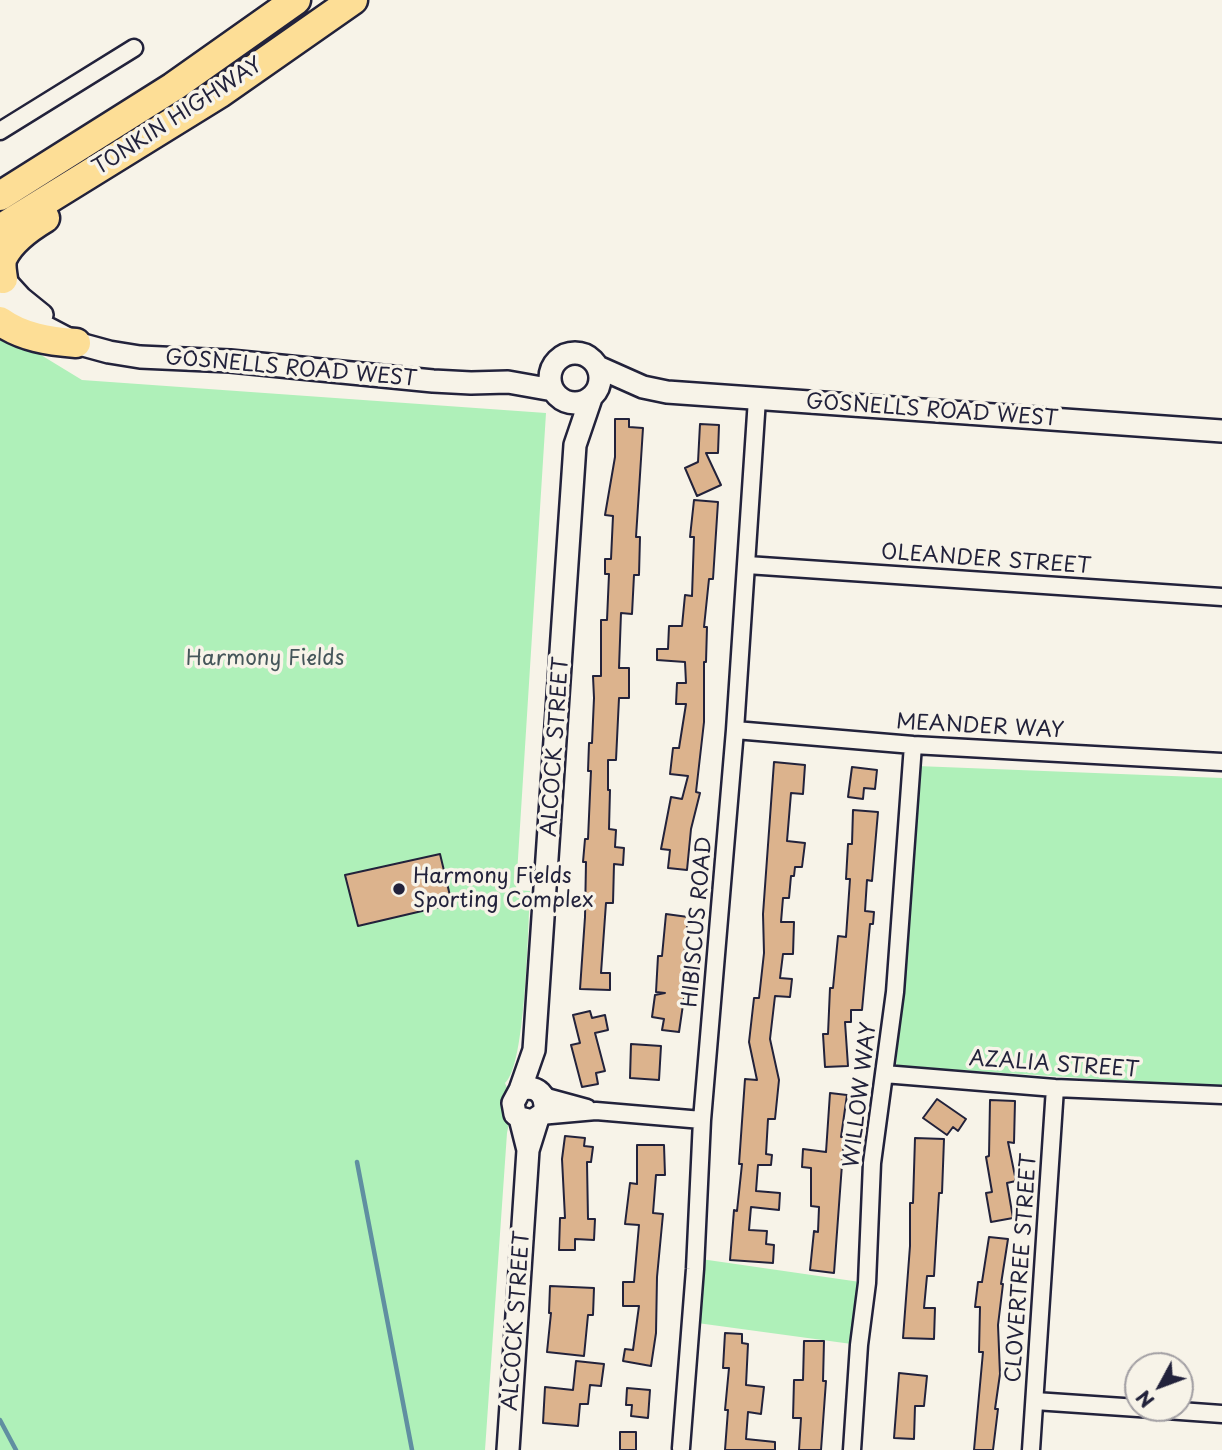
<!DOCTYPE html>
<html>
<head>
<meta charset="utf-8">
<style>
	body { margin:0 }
	#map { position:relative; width:1222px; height:1450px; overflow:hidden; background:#f7f3e8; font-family:"Playpen Sans",sans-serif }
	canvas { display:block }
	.north { position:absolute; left:1124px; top:1352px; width:70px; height:70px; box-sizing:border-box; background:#f7f3e8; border:2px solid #a29fa3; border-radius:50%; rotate:229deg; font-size:19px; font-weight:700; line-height:28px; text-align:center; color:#22223b }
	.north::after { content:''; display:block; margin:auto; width:24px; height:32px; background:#22223b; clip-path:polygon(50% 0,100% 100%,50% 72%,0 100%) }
</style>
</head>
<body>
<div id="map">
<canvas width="1222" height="1450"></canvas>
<div class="north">N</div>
</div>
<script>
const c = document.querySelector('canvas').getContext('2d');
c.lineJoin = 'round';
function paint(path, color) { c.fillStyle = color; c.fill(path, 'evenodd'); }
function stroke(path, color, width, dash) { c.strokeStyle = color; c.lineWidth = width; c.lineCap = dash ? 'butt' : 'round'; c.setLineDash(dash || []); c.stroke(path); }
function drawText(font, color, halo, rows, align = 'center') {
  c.font = font + ' "Playpen Sans",sans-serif'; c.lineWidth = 7; c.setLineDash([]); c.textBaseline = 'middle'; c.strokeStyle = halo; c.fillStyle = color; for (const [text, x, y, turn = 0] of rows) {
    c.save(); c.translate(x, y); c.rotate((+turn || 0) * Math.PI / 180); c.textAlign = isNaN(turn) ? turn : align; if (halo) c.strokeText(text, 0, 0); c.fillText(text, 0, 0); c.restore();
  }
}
paint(new Path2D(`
	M0,330L82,380L546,413L516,890L530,891C528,924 526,1067 505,1083L513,1103L507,1133L485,1450H0Z
	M917,766L1222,778V1087L896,1066L908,937Z
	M694,1258L867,1283L859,1345L690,1322Z`), '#aff0b9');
stroke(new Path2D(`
	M357,1162L412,1450
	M0,1420L16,1450`), '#608fa1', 4.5);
const building = new Path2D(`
	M615,419H629V427L643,428L636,537H640L639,575H634L632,614L621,613L619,668H629V698H619L616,760H608V790H610L609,829L616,830L615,847L624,848L623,865L614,864L613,903H606L601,973H610V990L580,989L585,917L586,862H583L585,839H588L591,771H588L589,743H592L594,698L593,676H601V620H607L609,574H605V559H611L613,516L605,515L615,457Z
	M700,424L719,425L718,453H706L721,485L697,496L685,468L698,462Z
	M694,500L718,502L713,579H709L704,627H707L706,662H704V722L696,792L700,793L691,829L687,870L668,868L670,850L661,849L671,797L682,799L688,776L670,774L673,748H679L686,704H676L677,683H686L685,662L657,660V649H668L669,626H682L685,595L692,596L694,537H690Z
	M774,762L805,765L803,794L791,793L787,841L805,843L802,867H795L794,876H791L789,898H783L781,922H794L793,954H783L780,978L792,979L790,997L775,996L770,1039L779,1080L775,1119H768L766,1154L772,1155L771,1165H758L756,1191L780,1193L779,1210L751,1207L749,1230L767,1231L766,1244L774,1245L773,1263L730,1260L734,1210L737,1211L742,1164H739L745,1079L757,1080L749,1042L754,998H759L764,953L763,914Z
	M852,767L877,770L875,789L864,788L863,799L848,797Z
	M853,810L878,812L872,881L867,880L865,911L874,912L873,924H870L862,1010H851V1022H845L848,1066L825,1067L823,1034H828L830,988H833L838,936L846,937L850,879H846L848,844H852Z
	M440,854L452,904L358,926L345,875Z
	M666,914L688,917L684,957H686L685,991L679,1032L662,1030L664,1019L652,1017L655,995L665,993L656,992L658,956H662Z
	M590,1011L592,1018L605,1015L608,1030L595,1033L605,1071L596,1073L598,1084L582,1087L571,1045L580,1043L573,1015Z
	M631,1044L661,1046L659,1080L630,1078Z
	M830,1093L847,1095L841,1137H844L834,1273L810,1270L814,1231L818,1232L819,1207L811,1206V1168L802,1167L803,1149L826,1152Z
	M937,1099L966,1119L958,1131L953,1127L947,1135L923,1118Z
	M990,1100L1015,1101L1014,1143L1008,1142L1016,1181L1007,1183L1013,1218L991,1222L986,1193L992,1192L986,1157L989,1156Z
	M565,1136L585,1138L584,1146L593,1147L591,1162H587L588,1219H595L594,1240L575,1239V1250H559L560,1218H565L562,1159Z
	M915,1138L944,1139L942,1193H939L934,1276H927L924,1308H935L934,1339L903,1338L910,1246V1203H913Z
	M637,1145H664L665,1175H656L653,1213L663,1214L657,1277L656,1333L651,1366L623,1361L625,1349L633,1350L639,1306H623V1282H634L639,1225L625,1224L630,1183L637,1184Z
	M989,1237L1008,1239L1001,1284H1003L998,1325L1000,1374L995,1409H998L993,1450H974L983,1352H979L980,1307H975L978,1282H982Z
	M550,1286L594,1288L593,1315H588L584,1356L547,1352L551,1313H549Z
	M725,1333L742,1334V1343L748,1344L746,1385L764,1387L761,1414L748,1412L746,1439L775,1442V1450H725L728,1410H725L729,1368H723Z
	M804,1341H824L823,1381H826L821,1450H799L801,1418H793L794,1380H803Z
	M576,1361L604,1364L601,1386L590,1385L588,1404H580L578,1426L543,1423L545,1387L573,1390Z
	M899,1373L927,1376L924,1406H915L914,1439L894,1438Z
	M627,1388L650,1390L648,1418L631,1416L632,1405H626Z
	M620,1432H636V1450H620Z`);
paint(building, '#dcb38d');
stroke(building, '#22223b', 2);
const street = new Path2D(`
	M0,131L134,48
	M747,565L1222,597
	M735,730L913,745L1222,762
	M884,1074L1055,1088L1222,1095
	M543,1096L587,1108
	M540,1116L596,1111L702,1120
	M1035,1401L1138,1408
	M1138,1408L1222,1414
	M681,1448L695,1269L702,1120L735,730L757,399
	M852,1450L859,1345L867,1283L872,1163L895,992L913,745
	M1031,1450L1055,1088`);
const secondary = new Path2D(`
	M0,275L21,298L42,315
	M0,299L11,309L76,343L109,352L140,357L230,361L433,381L471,383L508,382L553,390
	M550 378a25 25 0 1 1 50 0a25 25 0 1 1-50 0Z
	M598,367L643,387L667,392L1222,431
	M520,1090L534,1050L575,445L591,398
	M520,1118L532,1121L544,1113C548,1096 538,1084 520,1090L513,1103L515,1114L520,1118L528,1150
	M508,1450L528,1150L538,1118`);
const highway = new Path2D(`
	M0,196L173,87L296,0
	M0,229L220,93L353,0
	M3,279C2,271 0,264 3,257C11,241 30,227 45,218
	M0,321C22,337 49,341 76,343`);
stroke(street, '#22223b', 21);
stroke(secondary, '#22223b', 26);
stroke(highway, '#22223b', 33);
stroke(street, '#f7f3e8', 16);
stroke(secondary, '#f7f3e8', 21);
stroke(highway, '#fdde96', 28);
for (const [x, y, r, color] of [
	[399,889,7,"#22223b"]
]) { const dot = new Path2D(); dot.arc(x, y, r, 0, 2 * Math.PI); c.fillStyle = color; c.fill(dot); stroke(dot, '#f7f3e8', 2.5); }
drawText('21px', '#22223b', '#f7f3e8', [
	["TONKIN HIGHWAY",178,117,-33],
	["GOSNELLS ROAD WEST",291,369,5],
	["GOSNELLS ROAD WEST",932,411,4],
	["OLEANDER STREET",986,560,4],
	["MEANDER WAY",980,727,3],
	["ALCOCK STREET",556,747,-86],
	["HIBISCUS ROAD",698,922,-85],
	["AZALIA STREET",1054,1065,4],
	["WILLOW WAY",861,1095,-83],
	["CLOVERTREE STREET",1022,1268,-86],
	["ALCOCK STREET",517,1321,-86]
]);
drawText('21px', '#45565a', '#f7f3e8', [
	["Harmony Fields",265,659]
]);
drawText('21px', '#22223b', '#f7f3e8', [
	["Harmony Fields",413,877],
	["Sporting Complex",413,901]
], 'left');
</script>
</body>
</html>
